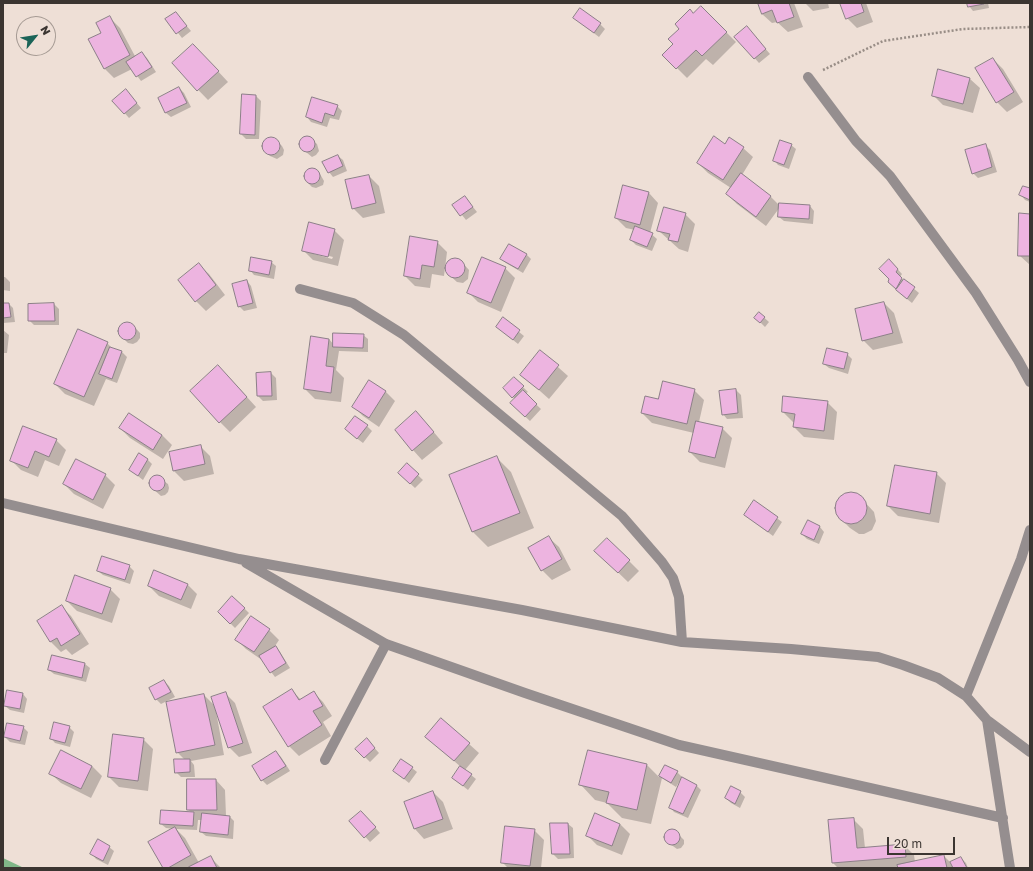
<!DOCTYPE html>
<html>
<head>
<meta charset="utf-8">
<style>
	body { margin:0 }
	#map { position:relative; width:1033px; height:871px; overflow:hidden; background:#eedfd6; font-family:"Golos Text",sans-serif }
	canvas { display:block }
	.frame { position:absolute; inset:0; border:4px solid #3b3531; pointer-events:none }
	.north { position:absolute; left:16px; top:16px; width:40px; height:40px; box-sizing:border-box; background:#eedfd6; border:1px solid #a69b94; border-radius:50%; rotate:60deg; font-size:11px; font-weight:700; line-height:16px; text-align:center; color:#3b3531 }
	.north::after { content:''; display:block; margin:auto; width:14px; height:18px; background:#1b6458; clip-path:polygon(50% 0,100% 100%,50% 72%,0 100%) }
	.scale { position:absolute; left:887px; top:837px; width:68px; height:18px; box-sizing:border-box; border:2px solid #3b3531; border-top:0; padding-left:5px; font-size:12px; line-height:14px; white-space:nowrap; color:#3b3531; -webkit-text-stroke:3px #eedfd6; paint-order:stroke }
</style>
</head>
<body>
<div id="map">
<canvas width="1033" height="871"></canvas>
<div class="frame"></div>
<div class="north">N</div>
<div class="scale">20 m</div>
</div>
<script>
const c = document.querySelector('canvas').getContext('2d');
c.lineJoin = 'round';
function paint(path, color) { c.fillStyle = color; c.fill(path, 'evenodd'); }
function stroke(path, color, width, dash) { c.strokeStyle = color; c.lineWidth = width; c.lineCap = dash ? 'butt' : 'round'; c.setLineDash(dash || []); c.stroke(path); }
paint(new Path2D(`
	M3,858L24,868H3Z`), '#80b688');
paint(new Path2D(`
	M759,3H794L803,27L788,32L777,22L772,23L762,14Z
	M805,3H828L829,8L813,11Z
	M841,3H866L873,22L857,28L847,18Z
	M968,3H988L989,8L973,11L969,6Z
	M701,7L736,42L713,65L706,59L687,78L664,55L674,44L693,14Z
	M110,18L120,28L136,58L142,54L147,58L156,72L141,81L132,69L114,78L104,68L103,33Z
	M180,18L191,31L182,38L167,19Z
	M579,22L600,24L605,29L599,37Z
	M751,32L770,54L759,63L736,37Z
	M203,55L228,82L208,100L173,64Z
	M993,59L1003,69L1023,102L1007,112L997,102Z
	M970,79L980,88L973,113L943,105L933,95Z
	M179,88L184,93L191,107L171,117L166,113L159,99Z
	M130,95L141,108L129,118L114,101Z
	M256,96L261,101L259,139H246L241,134Z
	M337,106L342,111L339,120L330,118L327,127L311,122L307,117Z
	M308,137L317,144L319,151L316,155L312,157L301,148L300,142L303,138Z
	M272,138L277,141L282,146L284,150L283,155L277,159L270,156L265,151L263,147L267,139Z
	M726,145L743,148L753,157L742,175L771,197L780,206H810L814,211L813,224L784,221L779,217L780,207L766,226L737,204L727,194L731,188L708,173L698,163Z
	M791,145L796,149L789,169L778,165L774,160Z
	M985,145L990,150L997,172L978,178L973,173Z
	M338,156L343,160L347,171L333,177L329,172Z
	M310,168L315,169L320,174L324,181L323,185L316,188L312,187L307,182L304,178V173Z
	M369,176L379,186L385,213L363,218L353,208Z
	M1030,189V202L1025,200L1021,195Z
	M649,193L658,203L650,233L657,239L652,251L636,245L631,240L635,230L626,228L616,218Z
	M465,197L477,212L466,220L454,205Z
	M685,214L695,224L688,252L679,249L659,231Z
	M1030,215V265L1019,255Z
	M334,230L344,240L338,266L313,260L303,250ZM314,252L333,257L332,259L314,254Z
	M437,242L447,252L444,276L432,274L430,288L415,286L405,276Z
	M509,245L527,255L531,259L523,273L506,263L501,259Z
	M482,258L505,268L515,278L501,312L478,302L468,292Z
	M454,259L460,260L469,270L468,279L463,283L457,282L447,273L446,270L448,261Z
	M889,260L902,274L900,277L919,293L912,303L902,295L894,286Z
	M271,262L276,266L274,279L254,275L250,270Z
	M199,265L209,274L225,295L206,311L196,301Z
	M3,277H5L10,282V291L3,290Z
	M247,281L251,286L257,308L244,311L239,306Z
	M884,303L894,313L903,343L873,350L863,340Z
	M3,304H9L13,308L15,322L3,323Z
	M54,304L59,309V325H34L29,320Z
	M759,313L769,322L765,327L760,322Z
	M503,319L524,336L518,344L497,327Z
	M128,323L133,325L140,333V338L137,342L133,344L128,343L123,338L119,331L121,326Z
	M3,330L9,335L7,353H3Z
	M363,335L368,339V352L339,351L336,370L344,378L341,402L315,399L305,389L329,339L334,345Z
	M107,343L113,349L122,352L127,357L117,383L106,379L94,406L65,394L55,384Z
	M541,352L568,376L549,399L522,375Z
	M847,354L852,359L848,374L829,368L824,364Z
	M271,373L276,378L277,400L263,401L258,396Z
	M228,376L256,407L230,432L220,422Z
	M514,378L528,392L525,394L541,409L530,421L516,408L515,399L504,388Z
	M694,390L704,400L699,422L722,428L732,438L725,468L700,462L690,452L694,433L652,423L642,413L659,401Z
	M736,390L741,395L743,418L727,419L723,414Z
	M385,391L395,401L379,427L363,416L353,406Z
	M827,402L837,412L834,440L804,437L794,427L795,422H793L783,412Z
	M426,423L443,443L422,460L413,450Z
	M367,426L372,431L363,443L351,434Z
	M120,428L162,435L172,445L163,459L130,438Z
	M56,440L66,450L59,466L45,460L38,477L21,470L11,460Z
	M200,446L210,456L214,474L184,481L174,471Z
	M496,457L511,472L534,528L488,547L473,532L450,475Z
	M147,459L152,464L143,480L130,470Z
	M407,465L423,480L415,488L399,473Z
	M936,473L946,483L939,523L898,516L888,506Z
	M105,475L115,485L103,509L74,494L64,484Z
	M154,477H158L168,484L169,488L168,492L165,495L161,496L152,488L150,484L151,480Z
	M852,493L861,498L874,512L876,521L872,530L864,534H859L850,528L836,514V509L839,499L848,494Z
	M755,502L782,522L773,536L745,515Z
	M808,522L820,527L824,532L819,544L807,539L802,534Z
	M549,538L559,547L571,570L552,580L542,570L530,548Z
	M607,539L639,571L628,582L596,551Z
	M129,566L134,571L130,584L103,575L98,571Z
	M187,584L197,594L191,609L159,596L149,586Z
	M110,589L120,599L112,623L77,611L67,601Z
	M62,607L71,616L89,644L72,655L66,649L61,652L51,642L38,621Z
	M244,608L249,613L235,628L219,612Z
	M269,630L279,640L275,646L280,652L290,668L275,677L262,660L246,649L236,639Z
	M85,664L90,668L86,682L54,674L49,670Z
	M164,681L169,686L175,697L161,704L156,699Z
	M292,690L301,700L313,692L323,702L332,716L323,722L331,736L299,756L289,746Z
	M225,693L235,703L252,753L239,757L229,747Z
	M23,694L27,699L24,713L10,710L5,706Z
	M204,695L215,706L224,755L191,761L194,765L195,777H181L176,772L185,760L177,752Z
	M23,727L28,732L25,745L10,742L5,737Z
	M69,727L74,732L70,747L55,743L51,738Z
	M426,737L469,744L479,753L465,770L476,779L468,790L458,782L461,767Z
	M143,739L153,749L148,791L119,787L109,777Z
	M371,744L379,753L370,762L357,749Z
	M276,752L281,757L290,771L267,785L262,780L254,766Z
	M647,765L659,777L665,766L677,772L682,777L676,787L662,778L651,824L622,818L607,803L595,800L581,785Z
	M92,766L102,776L91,798L61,783L51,774Z
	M412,768L417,772L409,783L394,771Z
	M216,780L225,790L226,816L230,817L234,821L233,839L206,836L201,832L202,820H198L197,830L176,829L185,838L199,863L210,857L221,868H164L174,829L166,828L161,824L191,812L188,810Z
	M696,785L701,790L688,818L674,812L670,807Z
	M433,792L443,802L453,829L424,839L415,829L405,802Z
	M740,792L745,797L740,808L731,803L726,798Z
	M366,817L380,833L370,842L351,821Z
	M853,819L863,829L865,848L904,845L914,855L915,862L944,856L951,863L961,858L966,863L968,868H838L833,863Z
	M568,824L573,828L574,858L558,859L553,854Z
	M620,824L630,834L622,855L597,845L587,835Z
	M534,830L544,840L541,868H508L502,862Z
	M669,831H675L684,840V844L681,848L677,849L666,841V834Z
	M109,847L114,851L108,865L96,859L92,854Z`), '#0003');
const building = new Path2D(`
	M758,3H789L794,17L777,23L772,10L762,14Z
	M840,3H861L864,12L846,19Z
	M967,3H984V4L968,7Z
	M701,6L727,32L702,56L696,50L676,69L662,55L673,44L668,39L679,29L675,24L690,9L693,13Z
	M580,8L601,23L594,33L573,18Z
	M176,12L187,26L176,34L165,19Z
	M110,16L130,55L104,69L88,39L101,33L96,23Z
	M747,26L766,49L754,59L734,37Z
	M193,44L219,71L197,91L172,63Z
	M142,52L152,67L136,77L126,62Z
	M993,58L1014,92L996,103L975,68Z
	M938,69L970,78L963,104L932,96Z
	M179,87L187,103L165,113L158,98Z
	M126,89L137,103L124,114L112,101Z
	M242,94L256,95L255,135L240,134Z
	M312,97L338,105L334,116L325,113L322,123L306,117Z
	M299 144a8 8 0 1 1 16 0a8 8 0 1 1-16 0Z
	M714,136L725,144L729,137L744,147L723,180L697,163Z
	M262 146a9 9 0 1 1 18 0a9 9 0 1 1-18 0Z
	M780,140L792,144L784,165L773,161Z
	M986,144L992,167L972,174L965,150Z
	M338,155L343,166L328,173L322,162Z
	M304 176a8 8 0 1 1 16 0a8 8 0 1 1-16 0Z
	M741,173L771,196L756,217L726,194Z
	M369,175L376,203L352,209L345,180Z
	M623,185L649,192L640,225L615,218Z
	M1023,186L1030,188V200L1019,195Z
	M465,196L473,207L460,216L452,205Z
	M779,203L810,205L809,219L778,217Z
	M664,207L686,213L678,242L668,240L670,234L657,231Z
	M1019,213L1030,214V256H1018Z
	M309,222L335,229L328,257L302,251Z
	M635,226L653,233L647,247L630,240Z
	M410,236L438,241L434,267L422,265L420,279L404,276Z
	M509,244L527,254L518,269L500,259Z
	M251,257L272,261L269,275L249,271Z
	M482,257L506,267L491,303L467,293Z
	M445 268a10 10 0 1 1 20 0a10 10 0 1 1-20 0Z
	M889,259L898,269L896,272L902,278L896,289L888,282L889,279L879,269Z
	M199,263L216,285L195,302L178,280Z
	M904,279L915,287L907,299L896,290Z
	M247,280L253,303L238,307L232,284Z
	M884,302L893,333L862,341L855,309Z
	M3,303H9L11,317L3,318Z
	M54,303L55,321H28V304Z
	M759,312L765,317L760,323L754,318Z
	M503,317L520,330L513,340L496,327Z
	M118 331a9 9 0 1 1 18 0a9 9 0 1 1-18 0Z
	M78,329L108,342L84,397L54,384Z
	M333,333L364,334L363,348L333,347Z
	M311,336L329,339L326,366L334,367L331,393L304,389Z
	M110,347L122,351L112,379L99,374Z
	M827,348L848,353L844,369L823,364Z
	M540,350L559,365L539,390L520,375Z
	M218,365L247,397L219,423L190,391Z
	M271,372L272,396H257L256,373Z
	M514,377L524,386L512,398L503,388Z
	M369,380L386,391L369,418L352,407Z
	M663,381L695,389L687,424L641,413L645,396L658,399Z
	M736,389L738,413L722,415L719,391Z
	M523,390L537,404L525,417L510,403Z
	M783,396L828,401L824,431L793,427L795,414L782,412Z
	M416,411L434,432L412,451L395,430Z
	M129,413L162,435L153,450L119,428Z
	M355,416L368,425L357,439L345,429Z
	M696,421L723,427L715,458L689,452Z
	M23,426L57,439L49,457L35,451L28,468L10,461Z
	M201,445L205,464L173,471L169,452Z
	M139,453L148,459L138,476L129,470Z
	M497,456L520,513L472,532L449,475Z
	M76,459L106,474L93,500L63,484Z
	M407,463L419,474L410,484L398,473Z
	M895,465L937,472L930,514L887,506Z
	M149 483a8 8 0 1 1 16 0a8 8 0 1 1-16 0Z
	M835 508a16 16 0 1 1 32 0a16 16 0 1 1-32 0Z
	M754,500L778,517L768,532L744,515Z
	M808,520L820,526L814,540L801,534Z
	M549,536L562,559L541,571L528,548Z
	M607,538L630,560L618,573L594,551Z
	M102,556L130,565L125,580L97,571Z
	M154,570L188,584L181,600L148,586Z
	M75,575L111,588L102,614L66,601Z
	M232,596L245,608L230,624L218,612Z
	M62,605L80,634L61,646L57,638L50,642L37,621Z
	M251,616L270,629L254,652L235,640Z
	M276,646L286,663L270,673L259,656Z
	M52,655L85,663L82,678L48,670Z
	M164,680L171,692L155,700L149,688Z
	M292,689L299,700L314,691L323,706L313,711L322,725L288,747L263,707Z
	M7,690L23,693L20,709L4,706Z
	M226,692L243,743L228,748L211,697Z
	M204,694L215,745L176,753L166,702Z
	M441,718L470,743L454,761L425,737Z
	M54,722L70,726L65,743L50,739Z
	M7,723L24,726L20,741L4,737Z
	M113,734L144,738L138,781L108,777Z
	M367,738L375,748L364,758L355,749Z
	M61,750L92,766L81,789L49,774Z
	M588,750L647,764L637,810L606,803L609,792L579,785Z
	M276,751L286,766L261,781L252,766Z
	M174,759H190V772L175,773Z
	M401,759L413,767L404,779L393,771Z
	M665,765L678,771L671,783L659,776Z
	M460,766L472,774L463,786L452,778Z
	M682,777L697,785L683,814L669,808Z
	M187,779H216L217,810H187Z
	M731,786L741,791L735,804L725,798Z
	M433,791L443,819L414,829L404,802Z
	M161,810L194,812L193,826L160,824Z
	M361,811L376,827L364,838L349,821Z
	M202,813L230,816L228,835L200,832Z
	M595,813L620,824L612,846L586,836Z
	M854,818L857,848L905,844L906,857L832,863L828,820Z
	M550,823H568L570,854H552Z
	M505,826L535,829L530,866L501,863Z
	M175,827L191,855L168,868H163L148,842Z
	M664 837a8 8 0 1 1 16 0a8 8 0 1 1-16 0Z
	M98,839L110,846L103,861L90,854Z
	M944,855L947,868H898L897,865Z
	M211,856L217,868H190L189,867Z
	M961,857L967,868H953L950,862Z`);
paint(building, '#edb4e0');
stroke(building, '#8c7f88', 1);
stroke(new Path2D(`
	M823,70L883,41L963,29L1030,27`), '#988d86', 2.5, [2, 2]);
stroke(new Path2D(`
	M808,77L856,141L890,176L976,293L1018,360L1030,382
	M300,289L353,303L404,335L622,516L662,562L673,578L679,597L682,642
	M3,503L239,559L522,610L682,642L791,649L878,657L903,665L938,678L966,696L987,720L1030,752
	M246,563L386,644L525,693L679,745L1003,818
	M966,696L1021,559L1030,530
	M987,720L1010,868
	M325,760L386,644`), '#958e8f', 10);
</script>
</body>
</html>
